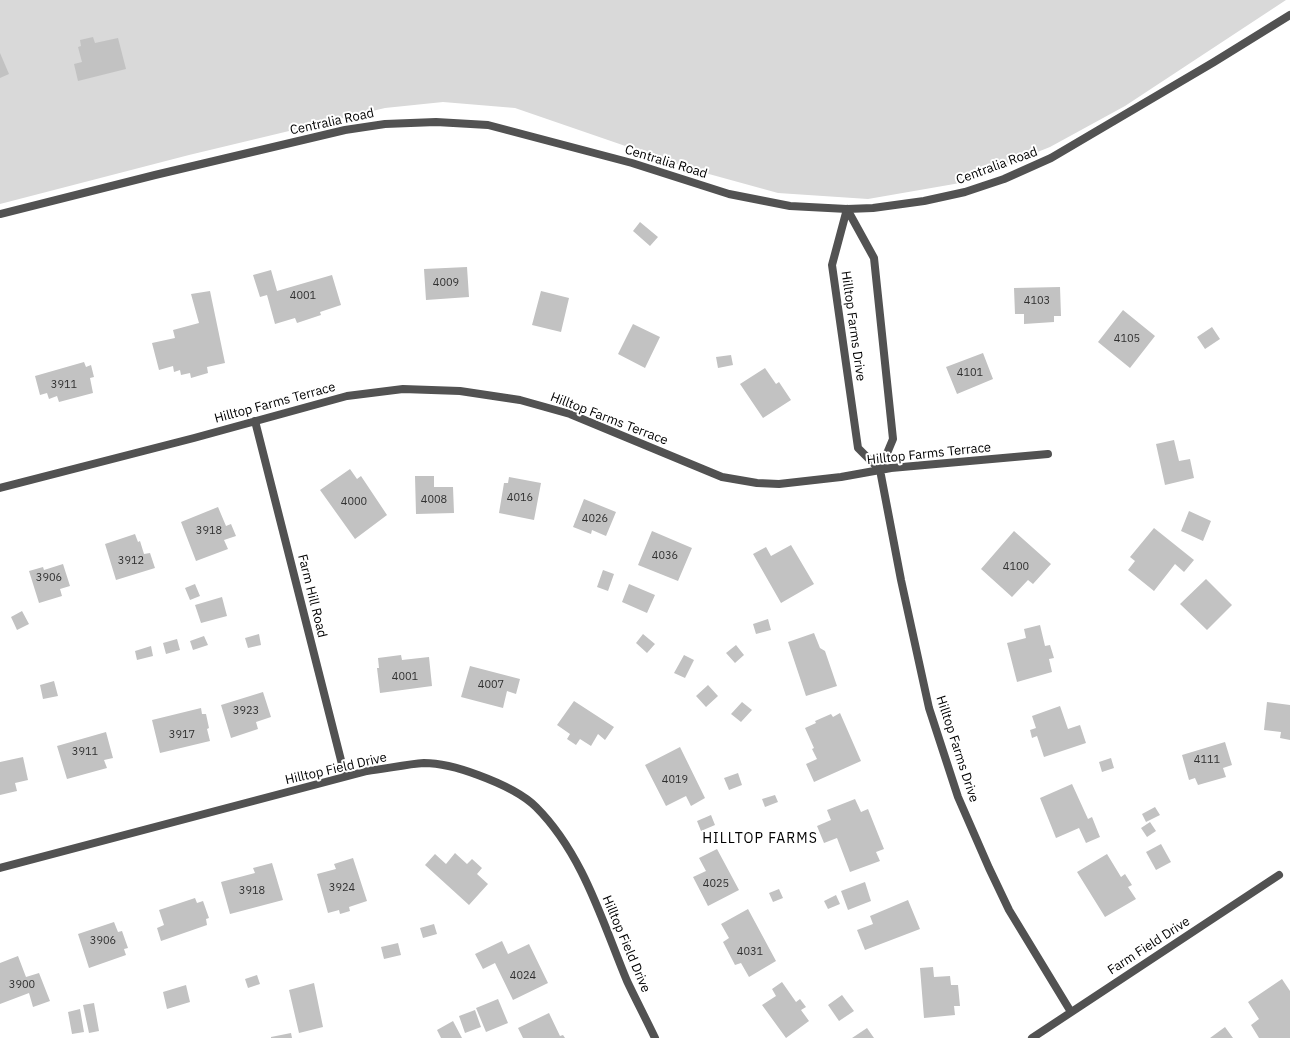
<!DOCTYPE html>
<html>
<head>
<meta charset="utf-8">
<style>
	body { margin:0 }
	canvas { display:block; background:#fff }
</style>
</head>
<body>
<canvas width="1290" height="1038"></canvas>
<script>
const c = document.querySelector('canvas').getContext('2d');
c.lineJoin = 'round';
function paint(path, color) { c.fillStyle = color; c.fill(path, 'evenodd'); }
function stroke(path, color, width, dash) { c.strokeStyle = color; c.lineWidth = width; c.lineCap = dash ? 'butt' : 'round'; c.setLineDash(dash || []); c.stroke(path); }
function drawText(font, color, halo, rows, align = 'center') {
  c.font = font + ' "IBM Plex Sans",sans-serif'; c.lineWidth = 4; c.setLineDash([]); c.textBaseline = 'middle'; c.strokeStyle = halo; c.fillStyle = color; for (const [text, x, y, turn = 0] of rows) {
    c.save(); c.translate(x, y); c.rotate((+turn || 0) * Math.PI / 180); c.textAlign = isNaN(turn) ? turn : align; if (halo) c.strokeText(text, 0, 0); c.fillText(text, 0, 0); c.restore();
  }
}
paint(new Path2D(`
	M0,0H1286L1125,106L1050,147L960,183L868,199L778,193L698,171L515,108L443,102L385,108L189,155L0,204Z`), '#d9d9d9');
paint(new Path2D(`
	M93,37L95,43L118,38L126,69L78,81L74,64L82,62L78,47L81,46L80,40Z
	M0,53L9,74L0,78Z
	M640,222L658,237L650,246L633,231Z
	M467,267L469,297L426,300L424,269Z
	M271,270L277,291L332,275L341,305L320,312L321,315L297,323L295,318L275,324L267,295L260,297L253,275Z
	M1060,287L1061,316H1054V322L1024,324V314H1015L1014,288Z
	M210,291L225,363L207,367L208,373L191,378L190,373L181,375L180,370L174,372L173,366L159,370L152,343L175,338L173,330L199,323L191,294Z
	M541,291L569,298L561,332L532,325Z
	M1123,310L1155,336L1130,368L1098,342Z
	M633,324L660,337L645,368L618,354Z
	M1212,327L1220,339L1205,349L1197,337Z
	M983,353L993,379L957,394L946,367Z
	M731,355L733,365L718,368L716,357Z
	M84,362L86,367L91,365L94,377L90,378L93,393L59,402L57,396L49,399L47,393L40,395L35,376Z
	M765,368L776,384L779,382L791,400L763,418L740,384Z
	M1174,440L1179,461L1190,459L1194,478L1165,485L1156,444Z
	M350,469L357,479L361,476L387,515L355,539L320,490Z
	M415,476H434V487H453L454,513L416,514Z
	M509,477L541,483L534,520L499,513L504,483H508Z
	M584,499L616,512L606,536L592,530L591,534L573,527Z
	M218,507L226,526L231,524L236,536L224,540L228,549L196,561L181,522Z
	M1189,511L1211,521L1203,541L1181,531Z
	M1154,528L1194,560L1184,572L1175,564L1154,591L1128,570L1135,561L1130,557Z
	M652,531L692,548L678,581L638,565Z
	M1014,531L1051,564L1033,584L1028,580L1012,597L981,569Z
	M135,534L138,542L140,541L144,554L150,553L155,568L116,580L105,544Z
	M791,545L814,584L781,603L753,554L766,547L771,556Z
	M63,564L70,586L60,589L62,596L39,603L29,571L43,567L44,570Z
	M603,570L614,574L608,591L597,587Z
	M1206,579L1232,605L1207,630L1180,604Z
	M195,584L200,596L190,600L185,588Z
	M629,584L655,595L647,613L622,602Z
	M222,597L227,616L201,623L195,605Z
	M22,611L29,624L17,630L11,617Z
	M768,619L771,630L756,634L753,624Z
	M1040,625L1045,646L1050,645L1054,658L1049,659L1052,672L1017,682L1007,643L1026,638L1024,629Z
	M814,633L820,648L825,651L837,686L806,696L788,642Z
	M259,634L261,645L248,648L245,638Z
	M643,634L655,644L647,653L636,643Z
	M204,636L208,645L193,650L190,641Z
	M177,639L180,650L166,654L163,643Z
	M736,645L744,655L735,663L726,653Z
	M151,646L153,656L137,660L135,651Z
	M401,655L402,660L429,657L432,686L380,693L377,668H379L378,658Z
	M684,655L694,660L685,678L674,673Z
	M470,666L520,679L516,694L507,691L503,708L461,697Z
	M54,681L58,696L43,699L40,685Z
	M708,685L718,696L706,707L696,696Z
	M263,692L271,717L256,722L258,729L231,738L221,705Z
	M574,701L614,727L605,740L598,734L591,746L580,739L576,745L567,739L570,734L557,725Z
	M742,702L752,710L741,722L731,714Z
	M1267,702L1290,705V740L1280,738L1281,732L1264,730Z
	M1060,706L1068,729L1080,725L1086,743L1044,757L1037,736L1032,738L1030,730L1036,728L1032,716Z
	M201,708L202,714H206L209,728L207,729L210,741L160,753L152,720Z
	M840,713L861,761L814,782L806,764L817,759L812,749L814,748L805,728L816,723L815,721L831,714L833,717Z
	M106,732L113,758L104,760L107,768L67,779L57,746Z
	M1225,742L1232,765L1223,768L1226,777L1198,785L1195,778L1189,780L1182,755Z
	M680,747L705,798L691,806L686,796L666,806L645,765Z
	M23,757L28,780L15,783L17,791L0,795V762Z
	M1111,758L1114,768L1102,772L1099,762Z
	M738,773L742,785L729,790L724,778Z
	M1072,784L1088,819L1092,817L1100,837L1086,843L1079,828L1056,838L1040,798Z
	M775,795L778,802L765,807L762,799Z
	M855,799L861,812L868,809L884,849L876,852L880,861L850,872L837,838L824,843L817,826L831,820L827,810Z
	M1155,807L1160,815L1146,822L1142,814Z
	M711,815L715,825L701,831L697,821Z
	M1150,822L1156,831L1147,837L1141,828Z
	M1161,844L1171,862L1156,870L1146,852Z
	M717,849L739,890L708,906L693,877L706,871L699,858Z
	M455,853L467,864L472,859L482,868L477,874L488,884L469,905L425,865L435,854L446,864Z
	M1107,854L1121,877L1125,874L1132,885L1128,887L1136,899L1105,917L1077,872Z
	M353,858L367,901L349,907L350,911L340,914L339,910L328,913L317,874L336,869L334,864Z
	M272,863L283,900L230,914L221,882L255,873L253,868Z
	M865,882L871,901L848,910L841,891Z
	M779,889L783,898L773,902L769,893Z
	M836,895L840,904L828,909L824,901Z
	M195,898L197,903L203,901L209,918L206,919L207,925L161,941L157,928L164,925L159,910Z
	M908,900L920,929L865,950L857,930L873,924L870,916Z
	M748,909L776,961L749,977L741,963L735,965L723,942L729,938L721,924Z
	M114,922L118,932L122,931L128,948L124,949L126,955L89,968L78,934Z
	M434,924L437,934L423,938L420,928Z
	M502,941L508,954L529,944L548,983L513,1000L495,963L483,969L475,954Z
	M398,943L401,955L384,959L381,947Z
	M18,956L26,977L39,973L50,1001L33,1007L29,993L0,1004V963Z
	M933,967L934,977L950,976L951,985H958L960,1006H954L955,1015L924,1018L920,968Z
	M257,975L260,984L248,988L245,979Z
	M1282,979L1290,991V1038H1259L1251,1025L1259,1019L1248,1002Z
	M782,982L796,1002L800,999L806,1007L801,1010L809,1021L786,1038L762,1005L776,996L772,989Z
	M314,983L323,1027L299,1033L289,990Z
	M186,985L190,1002L167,1009L163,992Z
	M842,995L854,1011L839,1021L828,1005Z
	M498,999L508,1023L486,1032L476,1008Z
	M94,1003L99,1031L89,1033L83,1005Z
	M80,1009L84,1032L72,1034L68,1012Z
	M475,1010L481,1027L465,1033L459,1016Z
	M549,1013L560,1036L563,1035L565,1038H523L518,1028Z
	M453,1021L462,1038H441L437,1030Z
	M1225,1027L1233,1038H1210Z
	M867,1028L874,1038H852Z
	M291,1033L292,1038H271V1037Z`), '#c2c2c2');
stroke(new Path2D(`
	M847,209L832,265L858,448L880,470L901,580L929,708L958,797L989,868L1009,910L1071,1012
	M847,209L874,258L893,439L880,470
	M255,421L345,776
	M0,488L194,438L347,396L403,389L460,391L520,400L570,414L722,477L757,483L779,484L841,477L891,468L1048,454
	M0,868L367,771C385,769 407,764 424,763C441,763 462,769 478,775C497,782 521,792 536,807C583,854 602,921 627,981C636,1000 646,1019 655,1038
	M1032,1038L1279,875`), '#525252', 8);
stroke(new Path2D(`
	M0,214L155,175L345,130L385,124L436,122L488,125L632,163L729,194L790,206L847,209L873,208L924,201L965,192L1004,179L1051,158L1214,62L1290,15`), '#525252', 8);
drawText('11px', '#303030', null, [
	["4009",446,283],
	["4001",303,296],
	["4103",1037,301],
	["4105",1127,339],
	["4101",970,373],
	["3911",64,385],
	["4016",520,498],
	["4008",434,500],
	["4000",354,502],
	["4026",595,519],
	["3918",209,531],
	["4036",665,556],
	["3912",131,561],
	["4100",1016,567],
	["3906",49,578],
	["4001",405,677],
	["4007",491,685],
	["3923",246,711],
	["3917",182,735],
	["3911",85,752],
	["4111",1207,760],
	["4019",675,780],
	["4025",716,884],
	["3924",342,888],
	["3918",252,891],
	["3906",103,941],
	["4031",750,952],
	["4024",523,976],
	["3900",22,985]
]);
drawText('13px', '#000', '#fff', [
	["Centralia Road",332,122,-12],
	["Centralia Road",666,162,17],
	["Centralia Road",997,166,-20],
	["Hilltop Farms Drive",853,326,82],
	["Hilltop Farms Terrace",275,403,-15],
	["Hilltop Farms Terrace",609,419,21],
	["Hilltop Farms Terrace",929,454,-6],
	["Farm Hill Road",312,596,76],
	["Hilltop Farms Drive",957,749,72],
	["Hilltop Field Drive",336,769,-13],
	["Hilltop Field Drive",626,944,67],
	["Farm Field Drive",1149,946,-33]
]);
c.letterSpacing = '1px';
drawText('14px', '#000', '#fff', [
	["HILLTOP FARMS",760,839]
]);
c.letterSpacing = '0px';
</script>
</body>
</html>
